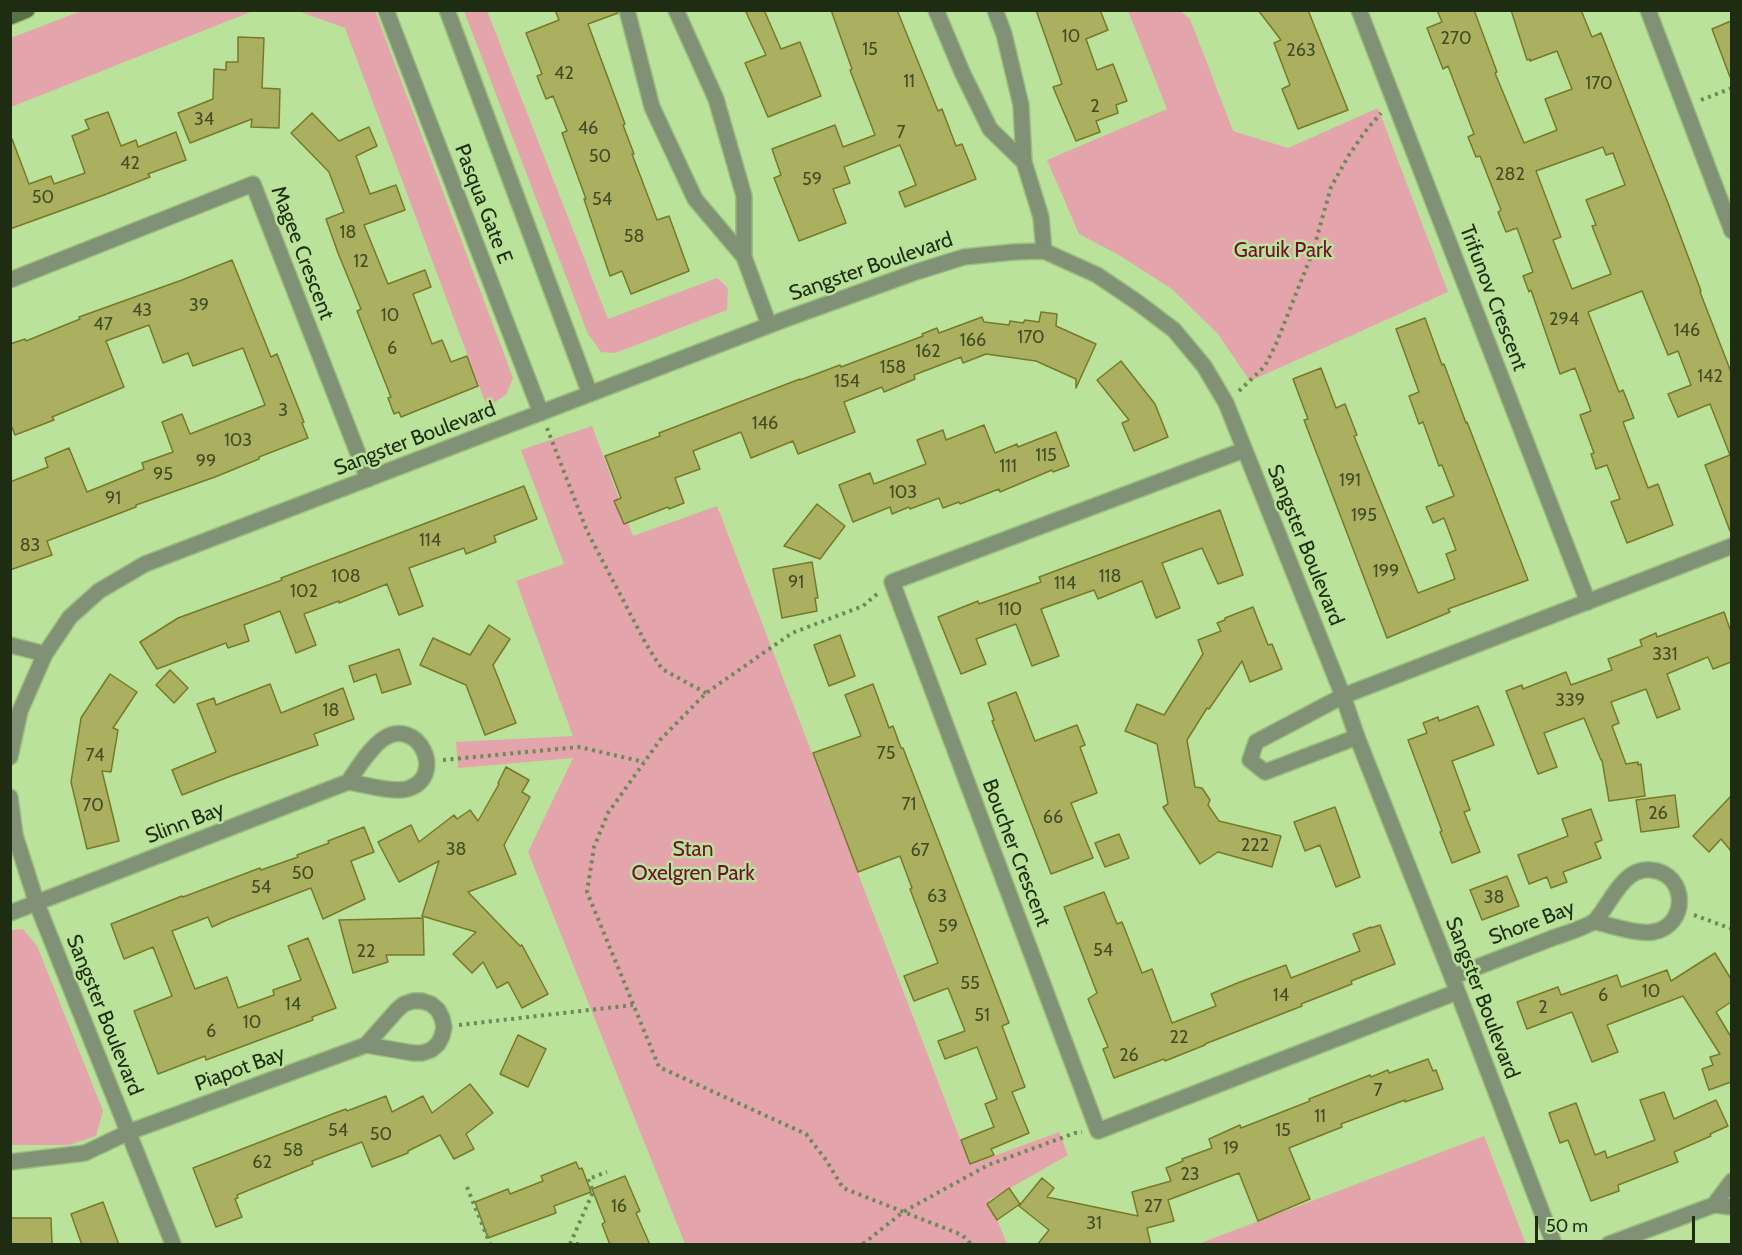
<!DOCTYPE html>
<html>
<head>
<meta charset="utf-8">
<style>
	body { margin:0 }
	#map { position:relative; width:1742px; height:1255px; overflow:hidden; background:#bae29b; font-family:Cabin,sans-serif }
	canvas { display:block }
	.frame { position:absolute; inset:0; border:12px solid #1e2d11; pointer-events:none }
	.scale { position:absolute; left:1535px; top:1216px; width:160px; height:27px; box-sizing:border-box; border:3px solid #1e2d11; border-top:0; padding-left:8px; font-size:18px; line-height:21px; white-space:nowrap; color:#1e2d11; -webkit-text-stroke:4px #bae29b; paint-order:stroke }
</style>
</head>
<body>
<div id="map">
<canvas width="1742" height="1255"></canvas>
<div class="frame"></div>
<div class="scale">50 m</div>
</div>
<script>
const c = document.querySelector('canvas').getContext('2d');
c.lineJoin = 'round';
function paint(path, color) { c.fillStyle = color; c.fill(path, 'evenodd'); }
function stroke(path, color, width, dash) { c.strokeStyle = color; c.lineWidth = width; c.lineCap = dash ? 'butt' : 'round'; c.setLineDash(dash || []); c.stroke(path); }
function drawText(font, color, halo, rows, align = 'center') {
  c.font = font + ' Cabin,sans-serif'; c.lineWidth = 5; c.setLineDash([]); c.textBaseline = 'middle'; c.strokeStyle = halo; c.fillStyle = color; for (const [text, x, y, turn = 0] of rows) {
    c.save(); c.translate(x, y); c.rotate((+turn || 0) * Math.PI / 180); c.textAlign = isNaN(turn) ? turn : align; if (halo) c.strokeText(text, 0, 0); c.fillText(text, 0, 0); c.restore();
  }
}
paint(new Path2D(`
	M81,11V10L253,11L11,107V38Z
	M298,11H375L513,378L506,395L487,407L345,28Z
	M464,11H487L608,319L717,278L728,288L727,310L615,353L601,352L588,334Z
	M1128,11H1180L1190,19L1233,131L1288,148L1378,108L1448,292L1250,381L1218,334L1172,289L1119,255L1079,234L1047,160L1167,109Z
	M592,426L633,536L717,506L970,1165L1059,1132L1068,1155L989,1200L1007,1244H685L528,852L573,758L458,768L456,742L573,736L516,581L564,564L521,450Z
	M23,929L37,946L103,1111L96,1136L69,1145H11V930Z
	M1484,1136L1526,1244H1198Z`), '#e3a4ab');
const building = new Path2D(`
	M555,10H618V13L588,24L625,124L623,125L634,154H632L657,220L669,216L689,271L631,294L622,271L610,276L584,199H586L562,133L567,131L553,96L546,99L537,76L542,74L526,33L559,20Z
	M745,10H764L781,49L800,42L821,96L768,117L745,63L766,55Z
	M831,10H897L938,111L942,109L956,146L962,144L976,179L905,207L899,192L916,185L900,145L844,167L850,183L833,189L846,223L799,241L774,178L781,175L772,149L835,125L843,147L875,135L850,70L852,69Z
	M1036,10H1100L1108,30L1086,39L1097,70L1113,64L1127,101L1116,105L1118,113L1096,121L1100,132L1076,141L1053,87L1062,84Z
	M1258,10H1308L1348,110L1298,129L1282,89L1290,85L1274,43L1281,40Z
	M1437,10H1474L1497,72L1495,73L1524,143L1557,130L1545,99L1572,89L1557,51L1530,61V59L1527,60L1511,10H1581L1592,37L1601,33L1668,203L1701,291L1700,292L1731,372V531H1730L1705,465L1730,455L1710,404L1678,417L1668,394L1691,385L1678,351L1668,355L1642,291L1588,312L1619,392L1623,390L1634,418L1623,422L1648,488L1658,484L1673,525L1627,543L1611,502L1620,499L1607,465L1596,469L1591,454L1594,453L1580,415L1591,411L1575,368L1560,374L1531,290L1529,292L1523,276L1533,272L1517,228L1506,232L1498,212L1501,210L1480,156L1476,157L1468,137L1474,134L1448,66L1443,69L1427,28L1442,22ZM1603,147L1606,155L1613,153L1625,185L1586,200L1596,225L1592,226L1611,274L1572,289L1553,240L1561,237L1536,171Z
	M1731,21V77H1730L1712,29Z
	M238,37L264,38L262,88L280,89L279,128L251,127L252,119L190,143L178,113L213,99L214,69L226,70V62H238Z
	M108,112L121,146L136,140L138,147L176,132L186,160L148,174L150,177L104,195L10,229V140L12,139L29,184L51,176L54,184L85,173L72,136L89,129L85,120Z
	M312,113L339,141L369,127L377,146L356,156L370,194L396,185L405,210L364,225L388,284L425,270L431,287L413,294L432,344L442,340L451,362L467,356L478,386L401,417L399,412L394,414L388,398L391,397L357,311L361,309L338,253L326,219L344,212L329,172L291,133Z
	M232,260L271,357L277,354L304,422L302,423L308,438L259,457V459L215,477L136,505V507L47,541L52,555L10,570V482L48,467L45,458L69,448L87,492L144,469L142,463L173,452L162,422L182,414L190,434L265,405L243,348L193,366L188,353L163,363L149,325L106,341L124,387L52,417L54,420L15,435L10,423V344L25,339L26,341L80,319L79,317L182,280Z
	M1041,312L1057,314L1056,326L1096,344L1076,388V379L1036,361L986,354L963,363L961,357L914,375L915,379L884,392L882,387L844,402L855,432L798,454L793,441L751,458L741,432L693,451L700,469L675,478L684,503L669,509L668,507L624,524L614,501L621,498L605,456L660,436L659,433L800,379V380L840,365L841,367L923,336L922,334L937,328L939,333L982,317L984,322L1009,325L1010,321L1023,323L1025,320L1039,322Z
	M1425,318L1442,365L1444,364L1466,423L1467,422L1528,580L1448,609L1450,612L1387,638L1304,420L1308,419L1293,379L1321,368L1336,408L1345,404L1357,435L1354,436L1418,593L1455,579L1446,554L1456,550L1444,518L1433,523L1426,507L1454,496L1442,465L1439,466L1423,422L1419,424L1409,396L1419,392L1396,329Z
	M1121,361L1155,404L1168,437L1134,451L1122,423L1129,420L1097,380Z
	M984,425L995,453L1017,444L1018,447L1056,432L1069,466L1053,472L1052,470L1000,492L999,489L960,504L959,502L943,508L939,498L910,509L909,507L892,514L890,507L853,522L839,485L870,473L874,484L926,464L917,440L943,430L946,440Z
	M524,486L537,519L494,536L496,542L466,554L464,548L409,568L423,606L399,615L387,584L339,603V601L304,614L316,645L296,653L280,611L244,625L249,641L228,648L226,643L157,669L140,642L178,618L282,580L281,578Z
	M817,504L845,526L820,559L784,546Z
	M1220,510L1243,575L1218,584L1202,548L1162,563L1180,608L1156,618L1142,581L1098,599L1094,590L1041,609L1059,656L1032,666L1016,624L976,639L986,664L961,674L938,617L978,601L979,604L1041,582L1039,577Z
	M812,562L818,598H815L817,611L782,618L773,569Z
	M1253,607L1268,645L1272,644L1282,669L1250,682L1242,661L1209,709L1207,708L1187,740L1195,787L1202,788L1210,800L1208,805L1219,821L1281,836L1272,867L1218,852L1200,864L1163,807L1168,804L1157,744L1125,731L1137,704L1164,715L1203,654L1198,640L1221,631L1217,623L1225,620V618Z
	M1724,612L1731,632V662L1713,669L1708,657L1667,674L1680,709L1657,718L1646,689L1611,702L1619,723L1612,726L1626,764L1638,762V765L1641,764L1645,796L1609,801L1602,760H1601L1584,718L1544,733L1557,767L1538,774L1506,691L1522,685L1523,689L1566,672L1571,685L1612,670L1608,659L1642,646L1640,640L1656,633L1657,637Z
	M489,625L510,639L493,665L516,723L485,735L466,685L420,665L433,638L470,655Z
	M840,635L855,676L829,686L814,645Z
	M399,649L411,684L382,693L376,674L354,682L349,666Z
	M170,670L188,688L174,703L156,685Z
	M110,674L137,692L113,728L118,730L111,772L102,771L119,841L87,849L71,782L81,718Z
	M270,684L281,713L343,688L354,719L314,734L318,745L231,776L182,795L172,770L216,752L197,704L214,698L216,705Z
	M873,684L889,728L893,726L901,748H903L1009,1023L1002,1026L1025,1087L1012,1092L1029,1133L991,1149L994,1155L970,1164L961,1140L994,1127L985,1104L997,1099L977,1047L945,1059L938,1041L965,1031L948,988L914,1001L904,976L938,963L910,889L912,888L900,856L858,872L813,753L861,736L845,695Z
	M1016,692L1035,741L1077,725L1085,745L1080,747L1097,793L1071,803L1093,858L1051,874L992,721L994,720L988,703Z
	M1478,706L1494,745L1452,761L1470,810L1464,812L1480,852L1452,863L1440,832L1442,831L1408,740L1427,733L1423,723L1438,717L1439,721Z
	M506,767L529,780L522,792L530,797L504,845L516,874L468,892L520,946L522,945L548,994L522,1008L508,982L497,988L483,962L472,973L453,954L476,932L422,916L439,861L399,882L378,842L411,825L419,842L454,815L457,819L470,810L478,821L499,784L498,783Z
	M1675,795L1679,827L1641,832L1636,800Z
	M1731,796V851L1721,839L1709,852L1693,836Z
	M1335,807L1360,877L1336,887L1320,845L1305,851L1294,822Z
	M1591,809L1602,840L1595,843L1601,858L1563,872L1567,882L1551,888L1547,877L1529,884L1518,855L1568,836L1562,819Z
	M364,827L374,852L351,861L365,899L323,919L311,888L227,920L212,927L208,917L172,931L195,989L227,977L238,1008L274,995L273,990L301,980L288,946L308,938L336,1008L312,1017L313,1020L206,1060L205,1056L158,1074L134,1011L172,996L153,947L124,959L111,924L182,896L183,897L260,868L261,870L298,857L297,855L329,843L328,841Z
	M1119,834L1129,858L1105,867L1095,843Z
	M1507,876L1519,906L1482,920L1470,890Z
	M1104,892L1117,924L1122,922L1142,973L1152,969L1172,1023L1216,1006L1211,994L1240,982L1286,965L1291,978L1360,951L1353,934L1371,927V928L1380,925L1395,964L1351,981L1352,984L1301,1004L1302,1006L1205,1044V1045L1165,1061L1164,1059L1114,1078L1103,1049L1108,1047L1088,999L1097,993L1064,907Z
	M423,918L424,955H386L388,962L353,973L339,920Z
	M1715,953L1731,979V1002L1716,1012L1731,1037V1082L1709,1090L1702,1069L1713,1065L1710,1057L1720,1054L1683,996L1607,1025L1618,1052L1592,1062L1572,1012L1527,1029L1517,1002L1558,987L1561,995L1617,975L1621,987L1667,970L1671,981Z
	M518,1035L546,1049L528,1087L500,1074Z
	M1428,1059L1433,1071L1436,1070L1443,1089L1405,1102V1100L1341,1124L1342,1127L1289,1148L1310,1199L1258,1221L1239,1173L1168,1200L1174,1221L1147,1228L1151,1245H1037L1049,1230L1019,1206L1042,1178L1054,1188L1047,1197L1138,1216L1132,1192L1171,1181L1166,1168L1183,1161L1182,1159L1212,1148L1209,1139L1240,1125L1241,1128L1310,1101L1309,1099L1370,1075L1371,1077L1388,1070L1389,1073Z
	M470,1084L493,1113L466,1134L474,1149L454,1159L440,1135L408,1151V1153L372,1167L362,1142L312,1161L313,1164L237,1195L238,1198L235,1199L242,1217L216,1227L193,1168L335,1113L346,1109L347,1111L386,1096L392,1112L423,1096L432,1113Z
	M1664,1092L1674,1119L1716,1100L1728,1126L1710,1134L1711,1136L1674,1152L1678,1162L1618,1185L1619,1191L1591,1201L1568,1140L1560,1143L1549,1113L1576,1103L1595,1155L1605,1151L1607,1158L1655,1140L1640,1100Z
	M576,1162L579,1169L582,1168L591,1192L554,1206L556,1213L488,1238L475,1202L508,1189L510,1194L543,1181L541,1176Z
	M625,1176L640,1211L636,1213L650,1245H610L602,1224L605,1222L592,1189Z
	M1009,1188L1020,1204L997,1220L987,1204Z
	M103,1202L119,1245H82L71,1214Z
	M10,1218H51L52,1245H10Z`);
paint(building, '#abb060');
stroke(building, '#767a28', 1.5);
const minor = new Path2D(`
	M627,10L652,107L695,199L744,257
	M676,10L716,99L744,196V257L769,325
	M936,10L962,72L990,129L1024,162
	M995,10L1004,34L1021,105L1024,162L1041,217L1044,251
	M1359,10L1588,602
	M1648,10L1732,231
	M10,280L253,184L368,479
	M1244,450L892,582L1098,1131L1457,992
	M10,645L45,654
	M1357,737L1265,772L1250,760L1256,742L1343,696L1732,546
	M10,913L348,782C358,768 369,749 383,739C418,715 448,777 407,789C391,793 364,784 348,782
	M1452,977C1484,964 1517,952 1550,939C1563,934 1582,929 1593,922C1597,920 1599,915 1602,912C1614,895 1627,867 1651,870C1688,873 1689,926 1653,932C1637,935 1611,925 1595,922
	M10,1162L85,1153L129,1132L366,1045L397,1010L404,1004L413,1001H422L431,1004L438,1010L442,1018L444,1027L442,1036L438,1044L431,1050L422,1053H413L366,1045
	M1714,1205L1732,1181
	M1609,1244L1714,1205L1732,1207`);
const tertiary = new Path2D(`
	M386,10L541,413
	M447,10L590,394
	M10,757L20,711L45,654L70,617L99,591L145,564L783,320L916,272L964,257L1014,252L1044,251L1097,275L1137,302L1174,330L1204,366L1226,403L1343,696L1357,737L1452,977L1554,1244
	M10,797L15,835L37,904L173,1244`);
const secondary = new Path2D(`
	M10,17L27,10`);
stroke(minor, '#9bbe7f', 18);
stroke(tertiary, '#9bbe7f', 18);
stroke(secondary, '#9bbe7f', 18);
stroke(new Path2D(`
	M1701,100L1732,88
	M1239,391L1265,366L1276,344L1313,251L1331,187L1349,155L1364,133L1381,113
	M547,428L587,531L646,644L662,669L706,693
	M877,594L863,606L792,633L706,693L660,740L608,813L594,847L587,892L659,1067L806,1134L826,1160L843,1188L962,1235L971,1244
	M443,760L579,747L644,762
	M1694,915L1732,929
	M459,1025L633,1005
	M467,1187L490,1244
	M570,1244L593,1192L588,1179L607,1172
	M576,1244H580
	M863,1244L903,1212L988,1165L1075,1133L1082,1132`), '#6d8957', 4, [3, 4.5]);
stroke(minor, '#819175', 15);
stroke(tertiary, '#819175', 15);
stroke(secondary, '#5a7148', 15);
drawText('18px', '#414e25', null, [
	["10",1071,37],
	["270",1456,39],
	["15",870,50],
	["263",1301,51],
	["42",564,74],
	["11",909,82],
	["170",1599,84],
	["2",1095,107],
	["34",204,120],
	["46",588,129],
	["7",901,133],
	["50",600,157],
	["42",130,164],
	["282",1510,175],
	["59",812,180],
	["50",43,198],
	["54",602,200],
	["18",348,233],
	["58",634,237],
	["12",361,262],
	["39",199,306],
	["43",142,311],
	["10",390,316],
	["294",1564,320],
	["47",103,325],
	["146",1687,331],
	["170",1031,338],
	["166",973,341],
	["6",392,349],
	["162",928,352],
	["158",893,368],
	["142",1710,377],
	["154",847,382],
	["3",283,411],
	["146",765,424],
	["103",238,441],
	["115",1046,456],
	["99",206,462],
	["111",1008,467],
	["95",163,475],
	["191",1350,481],
	["103",903,493],
	["91",113,499],
	["195",1364,516],
	["114",430,541],
	["83",30,546],
	["199",1386,572],
	["108",346,577],
	["118",1110,577],
	["91",796,583],
	["114",1065,584],
	["102",304,592],
	["110",1010,610],
	["331",1665,655],
	["339",1570,701],
	["18",331,711],
	["75",886,754],
	["74",95,756],
	["71",909,805],
	["70",93,806],
	["26",1658,814],
	["66",1053,818],
	["222",1255,846],
	["38",456,850],
	["67",920,851],
	["50",303,874],
	["54",261,888],
	["63",937,897],
	["38",1494,898],
	["59",948,927],
	["54",1103,951],
	["22",366,952],
	["55",970,984],
	["10",1651,992],
	["14",1281,996],
	["6",1603,996],
	["14",293,1005],
	["2",1543,1008],
	["51",982,1016],
	["10",252,1023],
	["6",211,1032],
	["22",1179,1038],
	["26",1129,1056],
	["7",1378,1091],
	["11",1320,1117],
	["54",338,1131],
	["15",1283,1131],
	["50",381,1135],
	["19",1231,1149],
	["58",293,1151],
	["62",262,1163],
	["23",1190,1175],
	["16",619,1207],
	["27",1153,1207],
	["31",1094,1224]
]);
drawText('21px', '#1e2d11', '#bae29b', [
	["Pasqua Gate E",483,204,69],
	["Magee Crescent",302,253,69],
	["Sangster Boulevard",871,267,-19],
	["Trifunov Crescent",1493,298,69],
	["Sangster Boulevard",415,439,-21],
	["Sangster Boulevard",1305,545,68],
	["Slinn Bay",185,823,-21],
	["Boucher Crescent",1016,853,69],
	["Shore Bay",1532,923,-21],
	["Sangster Boulevard",1482,998,69],
	["Sangster Boulevard",104,1015,68],
	["Piapot Bay",240,1069,-20]
]);
drawText('21px', '#71102b', '#bae29b', [
	["Garuik Park",1283,251],
	["Stan",693,850],
	["Oxelgren Park",693,874]
]);
</script>
</body>
</html>
